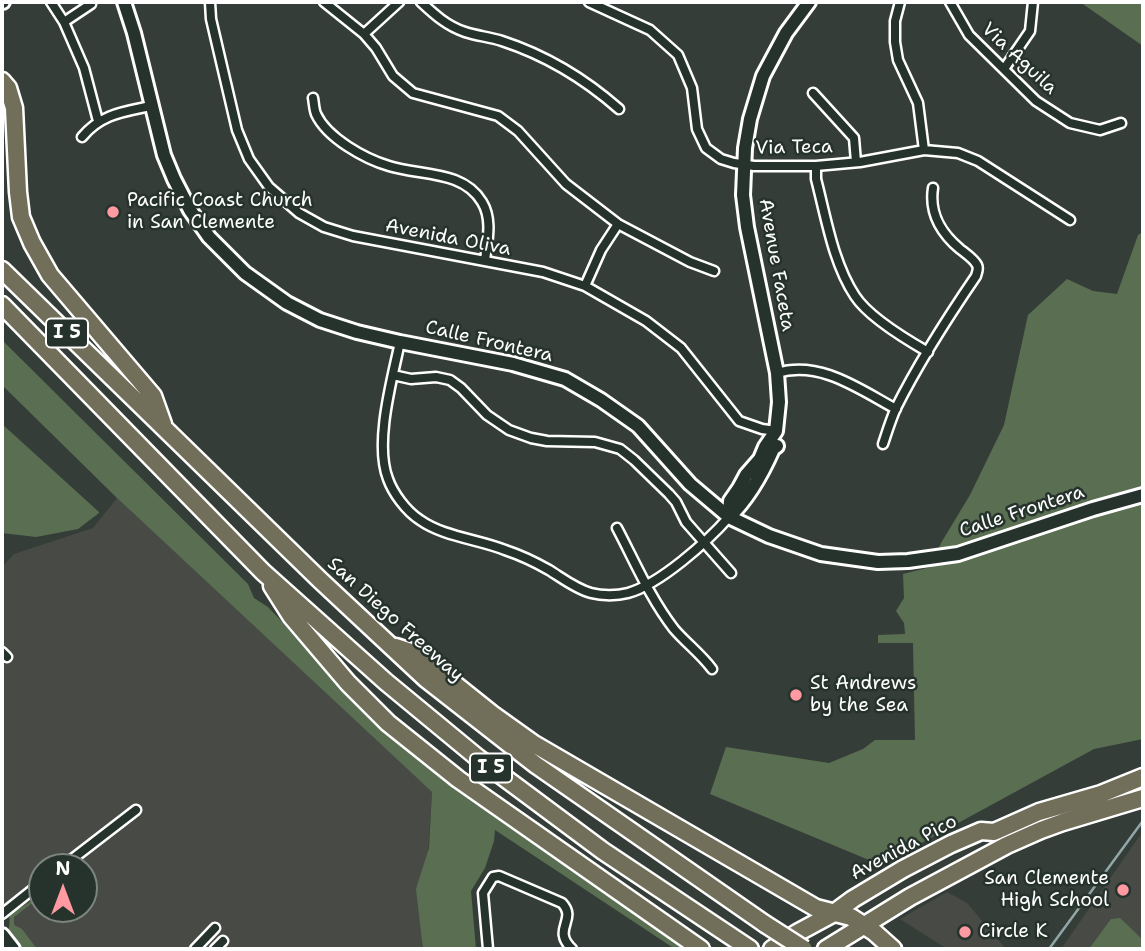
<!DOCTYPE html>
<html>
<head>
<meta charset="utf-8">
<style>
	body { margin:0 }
	#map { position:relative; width:1145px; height:951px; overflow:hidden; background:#353d38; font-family:"Shantell Sans",sans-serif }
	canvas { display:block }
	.frame { position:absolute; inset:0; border:4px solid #fff; pointer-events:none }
	.north { position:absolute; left:28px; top:853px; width:70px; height:70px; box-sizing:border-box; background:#26332d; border:2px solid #7d8581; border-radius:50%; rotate:0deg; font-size:19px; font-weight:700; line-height:28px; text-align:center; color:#fff }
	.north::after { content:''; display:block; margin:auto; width:24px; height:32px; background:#ff9aa2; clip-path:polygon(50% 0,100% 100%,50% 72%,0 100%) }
</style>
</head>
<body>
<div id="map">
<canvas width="1145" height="951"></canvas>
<div class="frame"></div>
<div class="north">N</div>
</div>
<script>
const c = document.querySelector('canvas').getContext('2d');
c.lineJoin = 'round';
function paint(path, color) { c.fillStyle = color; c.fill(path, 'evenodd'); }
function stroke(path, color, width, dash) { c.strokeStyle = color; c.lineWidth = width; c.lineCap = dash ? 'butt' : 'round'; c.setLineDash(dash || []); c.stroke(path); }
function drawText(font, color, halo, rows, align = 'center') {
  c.font = font + ' "Shantell Sans",sans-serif'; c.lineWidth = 5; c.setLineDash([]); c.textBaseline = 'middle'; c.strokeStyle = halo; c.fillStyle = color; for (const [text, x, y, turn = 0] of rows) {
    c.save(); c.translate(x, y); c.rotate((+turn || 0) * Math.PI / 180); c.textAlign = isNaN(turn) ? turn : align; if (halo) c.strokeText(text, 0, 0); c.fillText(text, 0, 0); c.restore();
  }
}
paint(new Path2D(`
	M117,498L432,792L422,949H33L2,910V567L14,554L93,528ZM42,867H84V909H42Z
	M1143,831V949H1061Z
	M947,892L967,903L1006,949H947L900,919Z`), '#474a45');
paint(new Path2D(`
	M1080,2H1143V46Z
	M1143,232V739L1094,749L881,865L710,794L726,747L829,763L863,749L875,740H915L913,643H878V635L905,634L904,623L896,611L904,598L903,574L931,567L941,543L970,495L1004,425L1028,315L1067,279L1093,291L1117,294L1138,235Z
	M2,340L248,584L254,598L268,607L385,729L686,949H675L495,830L494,841L485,868L471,891L476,949H423L416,889L429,848L432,792L117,498L2,385Z
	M2,424L99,512V513L78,529L36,537L2,533Z
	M38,898L42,899V904H31L14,917V925L22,929L37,949H21L7,931L9,928L10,914L32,901L37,900Z
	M1120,918L1143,940V949H1089L1111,919Z`), '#5a6f52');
stroke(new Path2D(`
	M1049,949L1142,822`), '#91a7a7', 2.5);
const street = new Path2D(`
	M51,2L64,22L84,68L98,121
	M210,2L211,19L237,130L249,159L269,187L299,213L324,227L353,236L543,272L585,286L646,321L681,348L739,421L762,429L776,431
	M324,2L364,34L376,48L393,76L413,93L498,116L518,131L566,184L618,224L690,262L714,271
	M421,2C435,15 447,26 465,32C477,36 490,37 502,41C545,55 586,80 619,109
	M589,2L650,30L678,55L692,88L697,129L706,148L721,159L734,163L754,166H816L860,162L924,150L958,153L978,161L1070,220
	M900,2L895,21V42L898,60L918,103L924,150
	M950,2L969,35L1036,101L1070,123L1100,130L1121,123
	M64,22L91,4L89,2
	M364,34L399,2
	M1004,69L1030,31L1033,2
	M813,93L854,138L856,162
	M313,98C314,103 314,109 316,114C327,138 365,159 389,166C421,176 463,170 482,202C493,220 487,242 485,261
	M82,137C101,114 123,112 151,106
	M816,166V179C826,217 833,263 855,296C868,316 907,340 928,352
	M585,286L601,250L618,224
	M400,342C392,380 374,443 388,479C393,493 406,511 420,520C444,537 478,539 505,550C520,555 535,562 549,570C562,578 576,589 591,593C602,596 617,596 628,593C660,584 707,542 729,517
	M777,373C820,360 859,389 896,409
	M393,375L411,379L436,377L450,380L461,388L487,415L509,430L531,438L547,441L595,442L620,449L634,460L669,494L676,502L686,522L731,573
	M883,444C887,432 891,419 896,408C918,364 948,317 976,276C977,272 979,269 977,265C974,259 965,253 960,249C941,233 929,214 933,188
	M617,528C635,562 650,598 674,629C686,643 701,654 712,669
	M2,652L7,657
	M62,867L136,810
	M2,914L42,882
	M195,949L215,928
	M215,949L223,941
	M488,949L483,893L493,877L499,876L562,903C578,920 551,929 572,949`);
const secondary = new Path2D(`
	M2,2H3
	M124,2L134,33L164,155L174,179L190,210L209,237L245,273L287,303L320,320L357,332L400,342L513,364L565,379L601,400L638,426L690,484L729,517L769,536L821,554L878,562L908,561L958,554L1093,509L1143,495
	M729,517L730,501L739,488L746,475L760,459L765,447L776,431L779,402L777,373L747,227L743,195L745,148L750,119L763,76L786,33L809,2
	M729,517C749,498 762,474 773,449L777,446
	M2,935L13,949`);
const highway = new Path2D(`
	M2,81L8,88L14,108L18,192L21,217L32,243L50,275L153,396L163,424
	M2,270L320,580L426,679L536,765L765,924
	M2,305L263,572L386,682L478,758L603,851L750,949
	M272,586L291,616L348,683L388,723L458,779L701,949
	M396,647L417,654L492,714L534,744L816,908L851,917L874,932L893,949
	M772,949L797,933L834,913L853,899L903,869L951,844L981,831L994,832L1039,812L1101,794L1143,777
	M826,949L910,897L1007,845L1041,830L1063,822L1143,798`);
stroke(street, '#fff', 13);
stroke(secondary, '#fff', 18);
stroke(highway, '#fff', 21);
stroke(street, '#26332d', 8);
stroke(secondary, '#26332d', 12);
stroke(highway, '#716e59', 16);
const highwayBridge = new Path2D(`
	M765,924L804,949`);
stroke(highwayBridge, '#fff', 21, []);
stroke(highwayBridge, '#716e59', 16);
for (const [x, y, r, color] of [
	[113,212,7,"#ff9aa2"],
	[796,695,7,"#ff9aa2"],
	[1123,890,7,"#ff9aa2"],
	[965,932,7,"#ff9aa2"]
]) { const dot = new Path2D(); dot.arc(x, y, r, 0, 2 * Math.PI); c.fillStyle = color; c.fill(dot); stroke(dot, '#26332d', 2.5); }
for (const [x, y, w] of [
	[67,333,42],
	[491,768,42]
]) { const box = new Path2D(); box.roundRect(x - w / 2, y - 14.5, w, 29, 5); c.fillStyle = '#26332d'; c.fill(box); stroke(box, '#fff', 2); }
drawText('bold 18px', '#fff', null, [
	["I 5",67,333],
	["I 5",491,768]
]);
drawText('19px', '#fff', '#26332d', [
	["Via Aguila",1019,59,43],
	["Via Teca",794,148,-1],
	["Avenida Oliva",448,238,11],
	["Avenue Faceta",776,265,80],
	["Calle Frontera",489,342,13],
	["Calle Frontera",1022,512,-18],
	["San Diego Freeway",395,620,42],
	["Avenida Pico",904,848,-28]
]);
drawText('19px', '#fff', '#26332d', [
	["Pacific Coast Church",127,201],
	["in San Clemente",127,223],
	["St Andrews",810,684],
	["by the Sea",810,706],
	["San Clemente",1109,879,"right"],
	["High School",1109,901,"right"],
	["Circle K",979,932]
], 'left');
</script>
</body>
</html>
